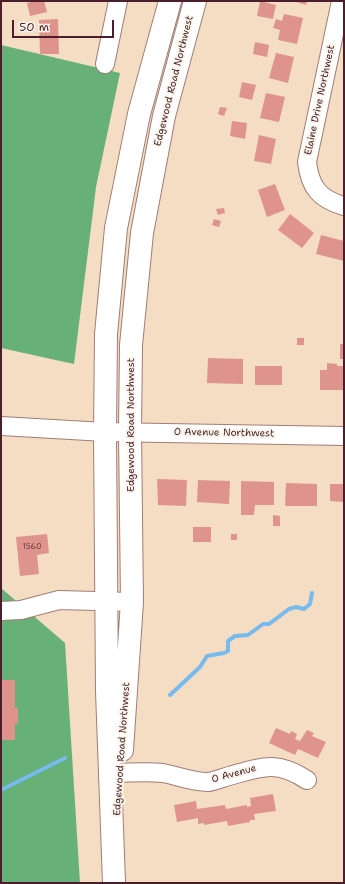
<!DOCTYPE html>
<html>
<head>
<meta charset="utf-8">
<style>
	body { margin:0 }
	#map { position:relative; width:345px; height:884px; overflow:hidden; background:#f4ddc2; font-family:"Shantell Sans",sans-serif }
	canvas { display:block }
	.frame { position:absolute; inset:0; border:2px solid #4a1f2b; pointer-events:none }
	.scale { position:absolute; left:12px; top:20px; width:102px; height:18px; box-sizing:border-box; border:2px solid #4a1f2b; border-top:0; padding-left:5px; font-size:12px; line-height:14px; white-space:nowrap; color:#4a1f2b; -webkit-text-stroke:3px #fbf7ec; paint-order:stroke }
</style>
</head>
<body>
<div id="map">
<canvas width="345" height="884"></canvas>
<div class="frame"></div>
<div class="scale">50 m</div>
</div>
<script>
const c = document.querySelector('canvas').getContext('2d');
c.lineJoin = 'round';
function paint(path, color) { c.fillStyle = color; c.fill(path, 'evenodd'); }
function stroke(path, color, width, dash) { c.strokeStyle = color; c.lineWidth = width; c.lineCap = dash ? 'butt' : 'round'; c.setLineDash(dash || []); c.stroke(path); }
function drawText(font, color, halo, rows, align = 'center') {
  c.font = font + ' "Shantell Sans",sans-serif'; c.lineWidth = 4; c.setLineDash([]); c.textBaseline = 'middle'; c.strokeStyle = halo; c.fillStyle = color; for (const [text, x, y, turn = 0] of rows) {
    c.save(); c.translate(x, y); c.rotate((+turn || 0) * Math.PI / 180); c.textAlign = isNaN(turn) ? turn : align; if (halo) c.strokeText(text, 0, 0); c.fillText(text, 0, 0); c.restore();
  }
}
paint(new Path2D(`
	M1,45L120,73L96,187L74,364L1,348Z
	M1,588L65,643L80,883H1Z`), '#67b078');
stroke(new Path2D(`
	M170,695L200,667L207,656L224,653L228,651V641L235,636L248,635L263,624H269L289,609L296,607L304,609L310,604L312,593
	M1,790L65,758`), '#77baed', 4);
paint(new Path2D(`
	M36,1H44L47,12L30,16L27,3Z
	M260,1L276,5L273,19L257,16Z
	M293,1H307L306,5Z
	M284,14L303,18L297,44L278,40L280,30L273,28L276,19L282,21Z
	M58,19L59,54H40L39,20Z
	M255,42L269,45L267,57L253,54Z
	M276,53L294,57L288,83L269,78Z
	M242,82L256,85L252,100L239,97Z
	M266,93L285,97L279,122L260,118Z
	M220,107L227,108L224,116L218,114Z
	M232,121L247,123L245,139L230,136Z
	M259,135L276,139L271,164L254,161Z
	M275,184L285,210L267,217L258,190Z
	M224,208L225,213L218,215L216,209Z
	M290,214L314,233L302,248L278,230Z
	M214,219L221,221L219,227L212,225Z
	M321,235L344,241V261L316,254Z
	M297,338H304V345H297Z
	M340,344H344V359H340Z
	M208,358L243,359V384L207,383Z
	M327,363L337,364V366H344V390H320V370H327Z
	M255,366H282V385H255Z
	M157,479L187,480L186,506L158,505Z
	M198,480L230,481L229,504L197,502Z
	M241,481L274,482V505H255L254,515H241Z
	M286,483L317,484V506H285Z
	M330,484H344V502L330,501Z
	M273,515L280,516V526H273Z
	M193,527H211V542H193Z
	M47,534L49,553L37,555L39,574L20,576L16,537Z
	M231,534H237V540H231Z
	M1,680H15V708H18V723L15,724V740H1Z
	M276,728L290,734L291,731L297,734L295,739L300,741L307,730L314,733L312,736L326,742L318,758L298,749L295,755L269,743Z
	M273,794L276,811L254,814L255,820H250V822L228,826L227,821L204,825V823L198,824V818L177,822L174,805L196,801L197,809L225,805L226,809L247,805V807L251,806L250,798Z`), '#de948d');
const minor = new Path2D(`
	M341,1L307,162C310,187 319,199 344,206
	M105,64L118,1
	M1,426L105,432L344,436
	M1,611L21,610L59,600L132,602
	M111,773C127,773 146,771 163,773C178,776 192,782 208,782C215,781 222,778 229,776C262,767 276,760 307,780`);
const major = new Path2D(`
	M122,750L132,602L130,432L131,345L142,233L164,116L195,1
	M114,883L107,691L105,432L106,334L116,228L139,114L170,1`);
stroke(minor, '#9f7e76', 20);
stroke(major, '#9f7e76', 24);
stroke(minor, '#fff', 18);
stroke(major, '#fff', 22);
drawText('8px', '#6f3c44', null, [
	["1560",32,547]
]);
drawText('10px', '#4a1f2b', '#fbf7ec', [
	["Edgewood Road Northwest",174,81,-76],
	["Elaine Drive Northwest",320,100,-78],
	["Edgewood Road Northwest",131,425,-90],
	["O Avenue Northwest",224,433,1],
	["Edgewood Road Northwest",122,749,-86],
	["O Avenue",234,774,-15]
]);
</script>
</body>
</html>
